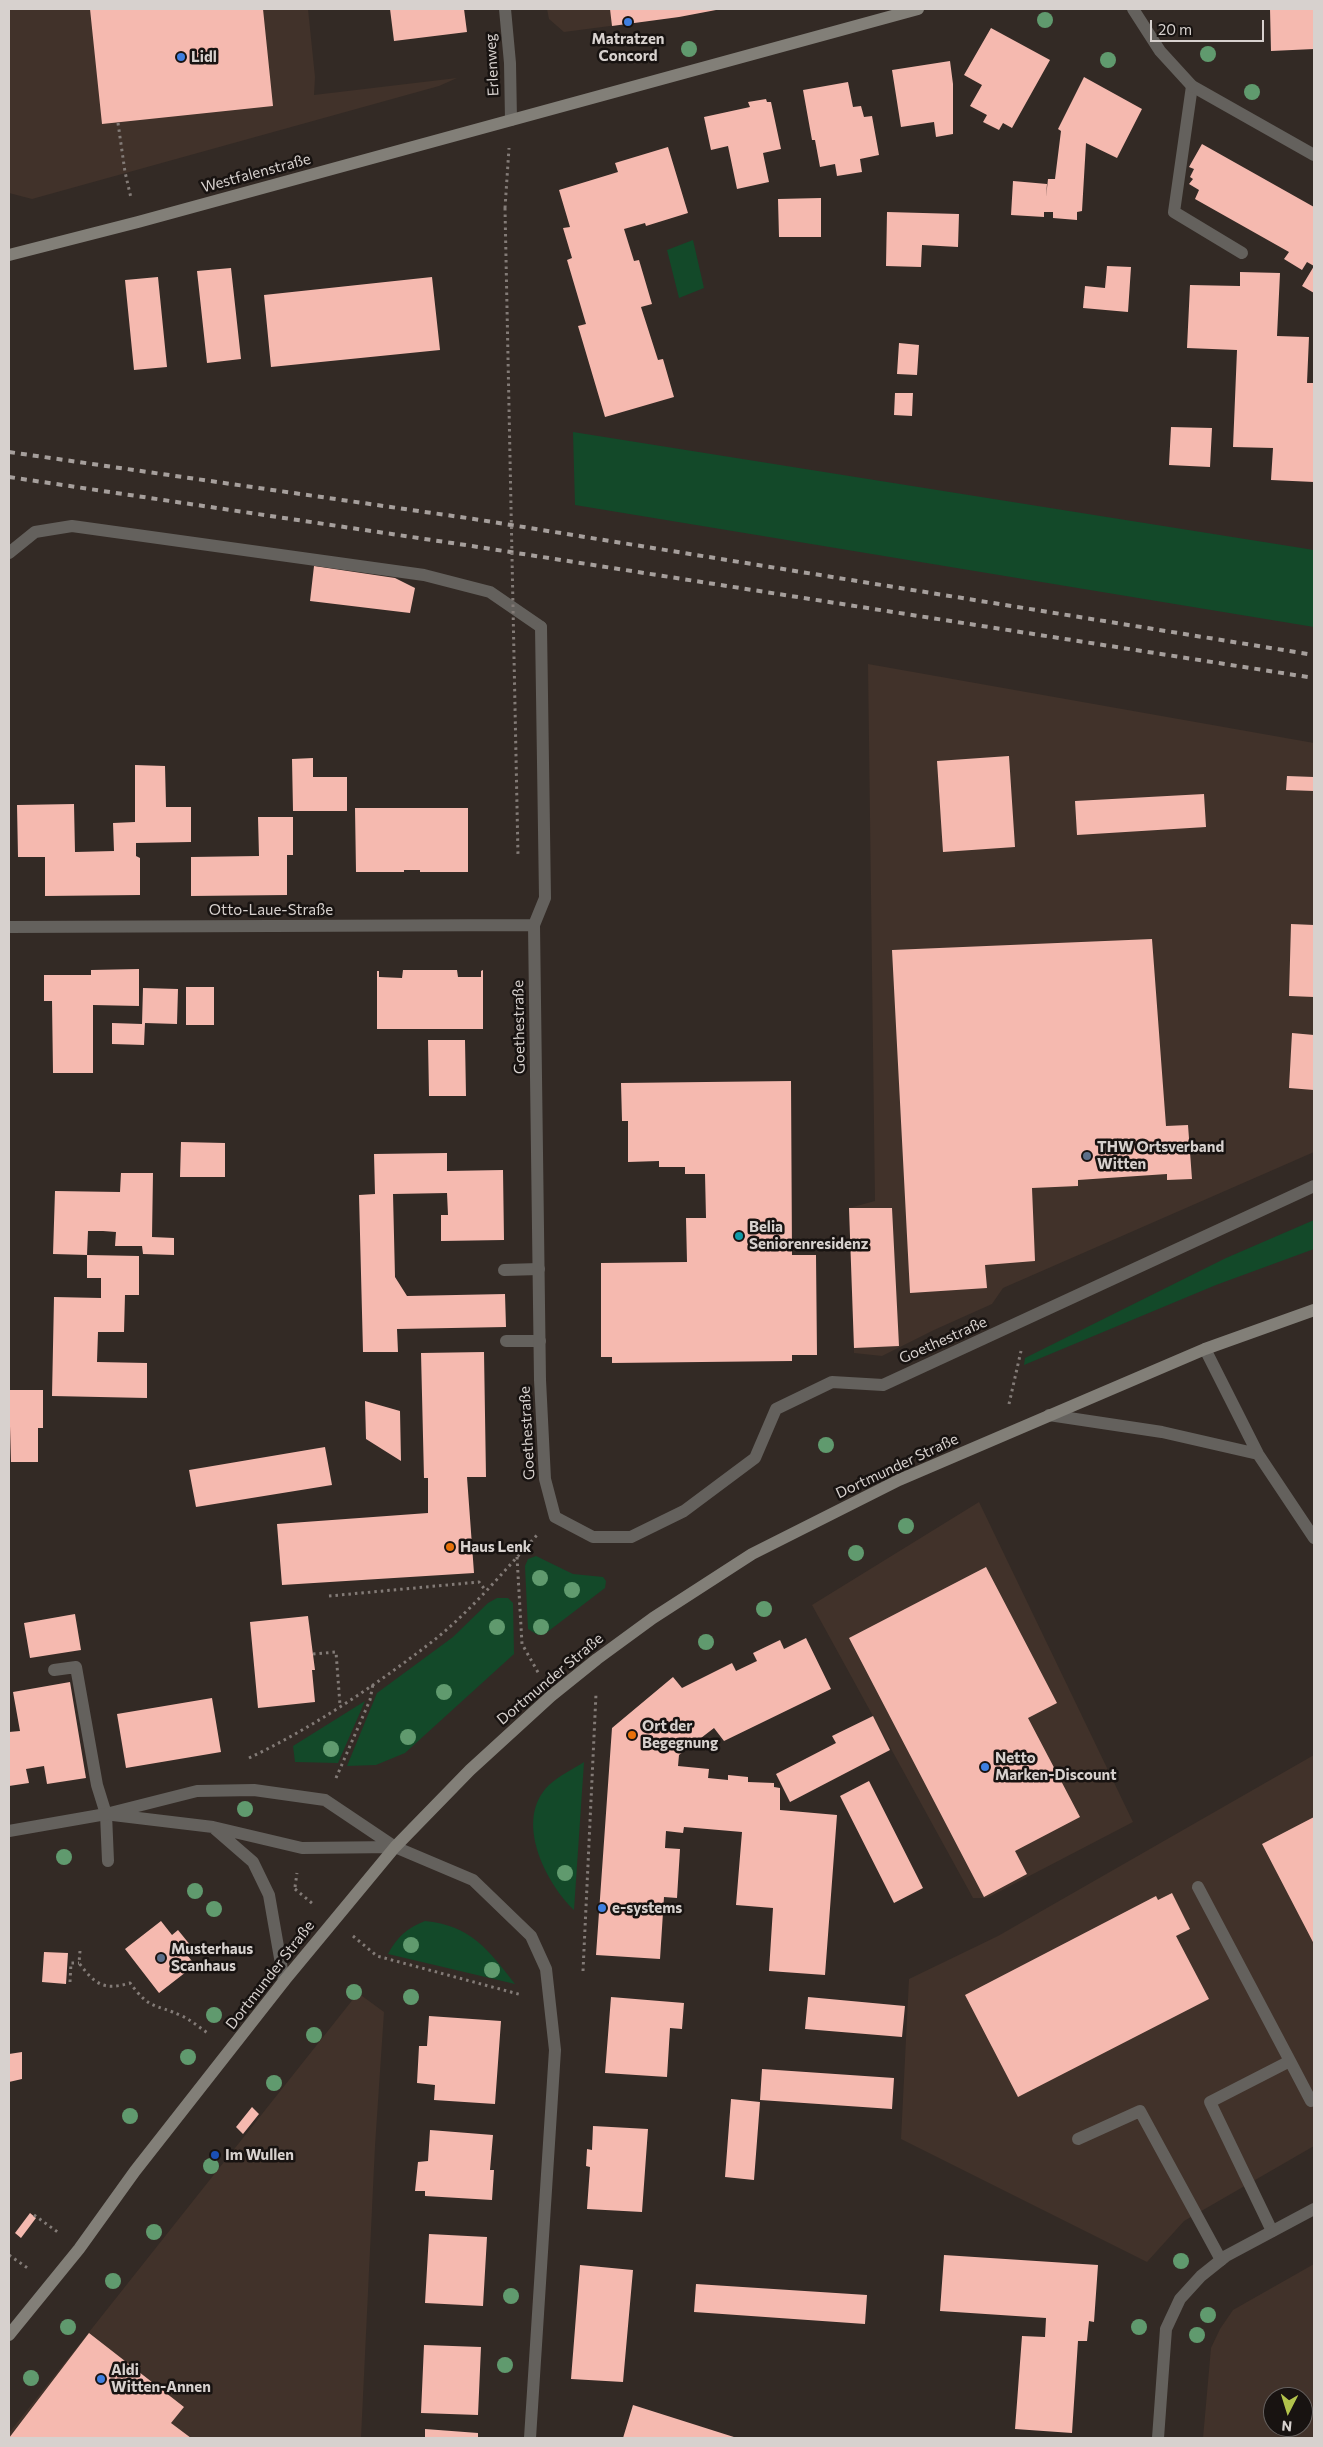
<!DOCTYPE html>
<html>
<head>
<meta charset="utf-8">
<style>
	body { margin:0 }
	#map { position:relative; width:1323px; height:2447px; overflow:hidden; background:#332a25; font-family:Commissioner,sans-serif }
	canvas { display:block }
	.frame { position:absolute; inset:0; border:10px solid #d7d1ce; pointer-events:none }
	.north { position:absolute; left:1263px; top:2387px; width:50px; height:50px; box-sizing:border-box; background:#181311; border:1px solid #645f5d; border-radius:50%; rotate:185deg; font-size:14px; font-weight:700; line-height:20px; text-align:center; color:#d7d1ce }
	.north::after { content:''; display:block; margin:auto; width:18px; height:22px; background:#b2c34c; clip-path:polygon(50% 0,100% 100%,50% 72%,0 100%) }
	.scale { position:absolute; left:1150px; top:20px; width:114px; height:22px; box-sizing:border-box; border:2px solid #d7d1ce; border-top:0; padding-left:6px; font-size:15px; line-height:18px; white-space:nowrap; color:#d7d1ce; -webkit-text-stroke:4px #181311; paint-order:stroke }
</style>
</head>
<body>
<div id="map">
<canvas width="1323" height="2447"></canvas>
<div class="frame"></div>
<div class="north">N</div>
<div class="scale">20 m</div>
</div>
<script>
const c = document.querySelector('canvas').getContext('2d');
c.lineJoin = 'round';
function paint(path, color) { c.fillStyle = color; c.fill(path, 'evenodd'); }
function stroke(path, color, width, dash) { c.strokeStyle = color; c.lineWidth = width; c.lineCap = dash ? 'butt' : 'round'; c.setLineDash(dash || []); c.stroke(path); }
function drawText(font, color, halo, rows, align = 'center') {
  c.font = font + ' Commissioner,sans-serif'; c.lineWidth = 5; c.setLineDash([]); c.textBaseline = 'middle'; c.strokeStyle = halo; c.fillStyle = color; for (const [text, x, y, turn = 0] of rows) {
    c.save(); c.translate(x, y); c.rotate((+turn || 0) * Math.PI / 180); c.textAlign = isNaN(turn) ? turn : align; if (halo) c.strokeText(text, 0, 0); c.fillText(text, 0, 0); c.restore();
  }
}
paint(new Path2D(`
	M9,9H308L315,77L314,95L457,78L439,86L32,199L9,193Z
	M547,9H720L679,17L564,32L549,19Z
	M868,664L1314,743V1152L1003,1288L992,1304L934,1330L882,1356L854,1353L849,1208L875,1201Z
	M979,1502L1133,1822L987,1898H973L812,1605Z
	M1314,1755V2146L1184,2221L1147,2262L901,2139L909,1979L998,1936Z
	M358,1993L384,2012L375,2146L361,2438H9V2433Z
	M1314,2264V2438H1203L1211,2348L1220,2329L1233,2310ZM1273,2397H1303V2427H1273Z`), '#41322a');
paint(new Path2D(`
	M693,240L704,288L679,298L667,250Z
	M573,432L1314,550V627L575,505Z
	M1314,1220V1249L1216,1285L1024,1365L1025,1358L1226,1258Z
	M536,1556L573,1574L603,1577L606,1581L605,1588L546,1633L538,1635L528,1629L525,1566L528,1559Z
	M497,1598H508L513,1603L514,1654L405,1753L376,1765L347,1766L377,1693L453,1637L488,1603Z
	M365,1701L338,1763L295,1762L293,1746Z
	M584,1762L574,1910C546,1883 513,1820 549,1785C559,1776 573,1769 584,1762Z
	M425,1921C470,1925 489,1950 515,1984L388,1954C397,1937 407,1928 425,1921Z`), '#134929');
paint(new Path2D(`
	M90,9H263L273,106L102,124Z
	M390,9H464L467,32L394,41Z
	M610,9H716V10L679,17L612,26Z
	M1270,9H1314V49L1271,51Z
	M991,28L1050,60L1012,128L1003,123L999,130L983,122L987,115L970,106L982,85L964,75Z
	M950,61L953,84V134L936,137L934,122L901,127L892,70Z
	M1084,77L1142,109L1117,158L1086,143L1082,211L1077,212V220L1053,218V212H1044V217L1011,215L1013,181L1047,184L1046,197L1048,179H1055L1061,131L1058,129Z
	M848,82L853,107L861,106L864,117L872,116L879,155L860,159L862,172L837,176L835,164L820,167L815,140H812L803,90Z
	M766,99L767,102H771L781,149L763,153L769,182L737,189L728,146L711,150L704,117L750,107L748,102Z
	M1202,144L1314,207V293L1302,286L1314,266L1307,262L1302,270L1284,259L1289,252L1195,199L1199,190L1189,184L1193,179L1190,177L1194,169L1189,167Z
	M668,147L688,213L646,226L645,223L624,229L634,261L639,260L652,304L641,307L658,360L663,359L674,397L605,417L578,326L586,324L567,260L572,258L563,228L570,227L559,190L618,172L615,163Z
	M821,198V237H779L778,199Z
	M887,212L959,214L958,247L922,245L921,267L886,266Z
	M1107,266L1131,267L1128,312L1083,308L1085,286L1105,288Z
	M231,268L241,359L207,363L197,271Z
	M1240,272L1280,273L1277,336L1309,337L1307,383H1314V482L1271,480L1273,448L1233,447L1237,350L1187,348L1190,285L1240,286Z
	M158,277L167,367L134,370L125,280Z
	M432,277L440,350L271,367L264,295Z
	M899,343L919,345L917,375L897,374Z
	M895,393H913L912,416L894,415Z
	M1171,427L1212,428L1210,467L1169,465Z
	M314,566L395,578L415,588L410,613L310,601Z
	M1009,756L1015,847L943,852L937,761Z
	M313,758V777H347V811H293L292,759Z
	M135,765L165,766L166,807H191V842L136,843V856L140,858V895L45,896V857H18L17,805L74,804L75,852L114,851L113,823L135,822Z
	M1287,776L1314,777V791L1286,790Z
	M1204,794L1206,827L1077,835L1075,801Z
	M355,808H468V872H420V870H404V872H356Z
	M258,817H293V855H287V895L191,896V857L259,856Z
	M1291,924L1314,925V997L1289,996Z
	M1152,939L1166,1126L1188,1125L1192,1179L1167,1180V1174L1078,1180V1186L1032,1188L1035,1261L985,1265L987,1288L910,1293L892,950Z
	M139,969V1006L93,1005V1073H53L52,1001H44V975H91V970Z
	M403,970H457L458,977H481V971L483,970V1029H377V971H379V977L402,978Z
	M186,987H214V1025H186Z
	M143,988L178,989L177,1024L145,1023L144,1045L112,1044V1023L142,1024Z
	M1292,1033L1314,1035V1090L1289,1088Z
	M428,1040H465L466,1096H429Z
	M791,1081L792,1255H816L817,1355H792V1361L612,1363V1357H601V1263L687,1262L686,1218H706L705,1174H685V1167H659V1161L628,1162V1121H622L621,1083Z
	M181,1142L225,1143V1177H180Z
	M447,1153V1171L503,1170L504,1240L441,1241V1215H448L447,1193L393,1194L395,1277L407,1296L505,1294L506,1327L397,1329L398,1352H363L359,1195L375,1194L374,1154Z
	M121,1173H153L152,1237L174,1238V1255L143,1254L142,1246H115L116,1232L103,1231H88L87,1255L53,1254L55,1191L120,1192Z
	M849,1208H892L899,1346L854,1348Z
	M87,1255L139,1256V1295H125L124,1332H98L97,1362L147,1363V1398L52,1396L54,1297L101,1298V1278H87Z
	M484,1352L486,1477H467L474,1573L282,1585L277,1524L428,1513V1478H424L421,1353Z
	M9,1390H43V1428H38V1462H11Z
	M365,1401L400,1411L401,1461L366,1439Z
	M325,1447L332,1485L196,1507L189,1470Z
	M986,1567L1057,1703L1028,1718L1080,1817L1015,1851L1027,1874L984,1897L849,1638Z
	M75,1614L81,1650L30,1658L24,1623Z
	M308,1616L315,1670H312L315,1702L258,1708L250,1622Z
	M806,1638L831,1689L724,1741L714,1728L679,1755L678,1766L709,1769L708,1778L728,1780V1775L748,1777V1782L774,1783V1787L780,1788V1810L837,1815L825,1975L769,1971L773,1908L736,1905L742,1832L684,1827L683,1833L666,1831L665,1848L680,1849L677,1898L664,1897L660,1959L596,1955L612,1728L673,1677L682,1688L732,1663L736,1671L757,1661L753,1653L780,1640L784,1649Z
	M70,1682L86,1778L47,1784L44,1766L26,1769L29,1783L9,1786V1732L20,1731L13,1692Z
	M212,1698L221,1752L126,1768L117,1714Z
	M873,1716L890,1750L790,1802L776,1774L836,1743L832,1736Z
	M869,1781L923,1888L894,1903L840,1796Z
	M1314,1817V1944L1262,1844Z
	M1172,1893L1190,1929L1176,1936L1209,1999L1018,2097L965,1995L1156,1896L1158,1900Z
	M161,1921L172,1935L178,1930L191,1946L184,1951L195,1965L159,1993L125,1949Z
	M44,1952L68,1953L66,1984L42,1982Z
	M611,1997L684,2003L682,2029L670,2028L667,2077L605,2073Z
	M808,1997L905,2006L902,2037L805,2029Z
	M429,2016L501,2021L495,2104L434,2100L435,2085L417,2083L419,2046H427Z
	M22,2052V2079L9,2082V2054Z
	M762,2069L894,2078L892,2109L760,2100Z
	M731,2099L760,2102L754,2180L725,2177Z
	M252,2107L259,2114L243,2134L236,2127Z
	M593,2126L648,2129L642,2212L587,2209L590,2167L586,2166L587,2149L592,2150Z
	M430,2130L493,2135L490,2170H494L492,2200L425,2196V2191H415L418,2162L428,2161Z
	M30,2213L36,2218L21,2238L15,2233Z
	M429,2234L487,2237L483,2306L425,2303Z
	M944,2255L1098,2265L1094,2322L1089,2321L1087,2341H1078L1072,2433L1015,2429L1022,2336L1045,2337L1046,2318L940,2311Z
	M580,2265L633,2270L623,2382L571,2379Z
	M696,2284L867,2295L865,2324L694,2312Z
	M89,2333L184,2407L171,2423L191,2438H9Z
	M424,2345L481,2347L478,2415L421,2413Z
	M633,2405L737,2438H623Z
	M425,2429L478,2433V2438H425Z`), '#f5b9af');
stroke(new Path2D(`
	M118,123L125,172L131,198
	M505,208L509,148
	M1009,1404L1021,1351
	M517,1557L522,1644L539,1674
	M329,1596L479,1582L486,1591
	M313,1654L336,1652L340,1705
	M249,1758C314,1727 376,1685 433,1641C471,1611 504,1571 537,1535
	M336,1778L370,1700L373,1684
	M295,1887L297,1873
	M295,1889L313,1904
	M353,1936L377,1956L522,1995
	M80,1951L79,1963C95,1984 103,1991 130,1983C151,2011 154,2003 182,2016C191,2020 200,2028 209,2034
	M583,1971L596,1694
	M70,1982L71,1963H79
	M34,2215L59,2233
	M9,2255L29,2269`), '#837b77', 3, [2.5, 4]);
stroke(new Path2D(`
	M1192,86L1174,212L1242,253
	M9,553L35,532L72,526L424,575L490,592L541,627
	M504,1270L539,1269
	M506,1341H540
	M54,1670L76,1667L97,1785L106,1814L108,1861
	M1198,1887L1290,2061L1210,2102L1272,2231
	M1290,2061L1311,2101
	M1078,2139L1140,2111L1221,2260`), '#64615d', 12);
stroke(new Path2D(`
	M505,9L510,63L511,120
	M1133,9L1160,51L1192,86L1314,155
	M541,627L545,898L534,925L540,1380L545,1479L555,1517L593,1537H631L684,1511L755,1458L776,1409L832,1382L883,1385L1314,1186
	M9,927L534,925
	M1205,1349L1258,1454L1314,1538
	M1049,1415L1162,1432L1258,1454
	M113,1815L213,1827L302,1848L395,1847
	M215,1829L253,1862L269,1895L284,1981
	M9,1831L106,1814L197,1791L254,1790L325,1800L395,1847L473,1880L531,1936L546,1969L555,2050L530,2438
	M1158,2438L1166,2329L1180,2299L1201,2276L1226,2256L1314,2209`), '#64615d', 12);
stroke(new Path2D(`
	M9,255L138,222L918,9
	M9,2335L79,2249L135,2171L284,1981L395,1847L470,1770L551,1696L597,1659L653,1618L752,1554L899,1480L1205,1349L1314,1310`), '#827f78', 12);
stroke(new Path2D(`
	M9,452L474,519L1314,655
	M9,477L472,546L1314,678`), '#a69f9c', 4, [6, 6]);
stroke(new Path2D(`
	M505,208L518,856`), '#837b77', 3, [2.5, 4]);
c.fillStyle = '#609a6e';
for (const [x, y] of [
	[1045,20],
	[689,49],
	[1208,54],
	[1108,60],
	[1252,92],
	[826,1445],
	[906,1526],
	[856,1553],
	[540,1578],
	[572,1590],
	[764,1609],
	[497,1627],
	[541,1627],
	[706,1642],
	[444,1692],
	[408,1737],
	[331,1749],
	[245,1809],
	[64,1857],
	[565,1873],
	[195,1891],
	[214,1909],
	[411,1945],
	[492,1970],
	[354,1992],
	[411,1997],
	[214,2015],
	[314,2035],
	[188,2057],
	[274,2083],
	[130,2116],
	[211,2166],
	[154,2232],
	[1181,2261],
	[113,2281],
	[511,2296],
	[1208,2315],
	[68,2327],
	[1139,2327],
	[1197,2335],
	[505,2365],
	[31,2378]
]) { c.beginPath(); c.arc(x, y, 8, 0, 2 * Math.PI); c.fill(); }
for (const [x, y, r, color] of [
	[628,22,5,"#3f7fe0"],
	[181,57,5,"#3f7fe0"],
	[1087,1156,5,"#5c6f8a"],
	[739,1236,5,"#0f9aa8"],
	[450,1547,5,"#e8710a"],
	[632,1735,5,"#e8710a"],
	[985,1767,5,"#3f7fe0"],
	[602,1908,5,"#3f7fe0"],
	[161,1958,5,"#5c6f8a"],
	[215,2155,5,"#1a4fb4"],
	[101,2379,5,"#3f7fe0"]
]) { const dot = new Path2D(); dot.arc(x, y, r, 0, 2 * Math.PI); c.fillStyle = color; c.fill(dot); stroke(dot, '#181311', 2); }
drawText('bold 15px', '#d7d1ce', '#181311', [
	["Matratzen",628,39,"center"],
	["Concord",628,56,"center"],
	["Lidl",191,57],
	["THW Ortsverband",1097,1147],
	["Witten",1097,1164],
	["Belia",749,1227],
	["Seniorenresidenz",749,1244],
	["Haus Lenk",460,1547],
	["Ort der",642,1726],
	["Begegnung",642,1743],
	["Netto",995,1758],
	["Marken-Discount",995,1775],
	["e-systems",612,1908],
	["Musterhaus",171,1949],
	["Scanhaus",171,1966],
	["Im Wullen",225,2155],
	["Aldi",111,2370],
	["Witten-Annen",111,2387]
], 'left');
drawText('15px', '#d7d1ce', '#181311', [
	["Erlenweg",492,65,-93],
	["Westfalenstraße",256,173,-15],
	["Otto-Laue-Straße",271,910],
	["Goethestraße",519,1027,-91],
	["Goethestraße",943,1340,-24],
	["Goethestraße",527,1433,-93],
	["Dortmunder Straße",897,1466,-25],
	["Dortmunder Straße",550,1679,-40],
	["Dortmunder Straße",270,1975,-52]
]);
</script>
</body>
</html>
